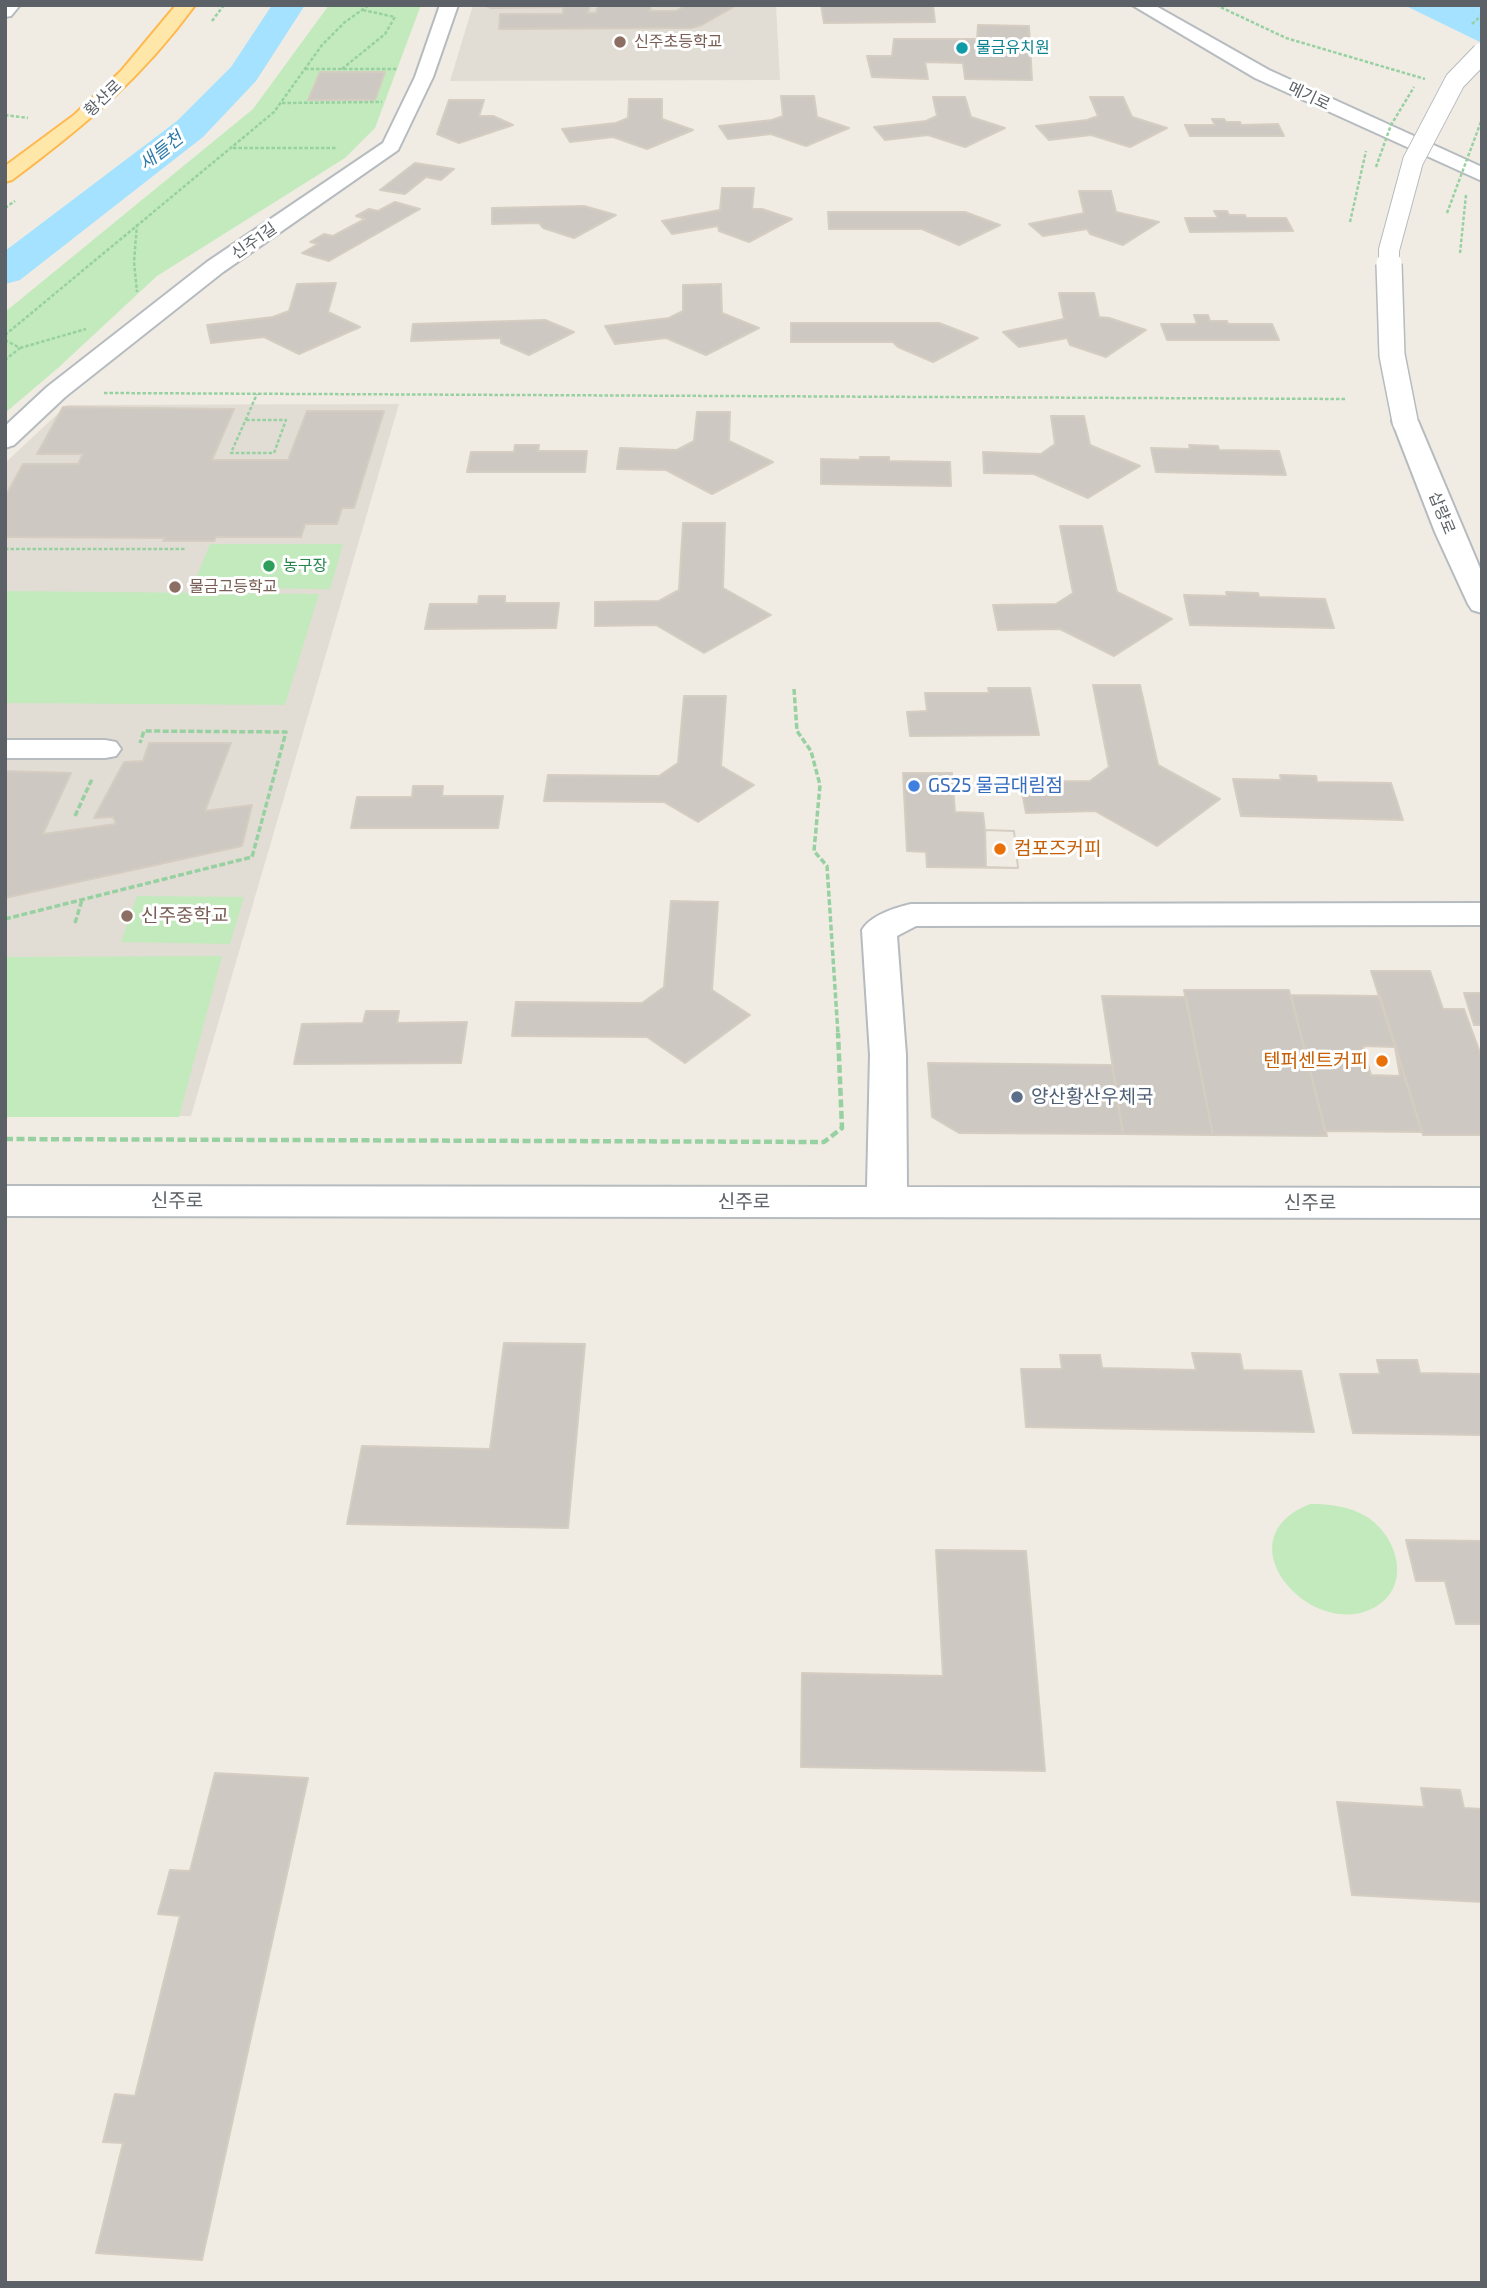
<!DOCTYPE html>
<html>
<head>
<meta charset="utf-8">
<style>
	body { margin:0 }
	#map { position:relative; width:1487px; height:2288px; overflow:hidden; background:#f0ece3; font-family:"Exo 2",sans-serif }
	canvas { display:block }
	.frame { position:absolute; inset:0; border:7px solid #5b6166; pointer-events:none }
</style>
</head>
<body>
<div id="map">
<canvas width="1487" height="2288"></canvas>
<div class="frame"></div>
</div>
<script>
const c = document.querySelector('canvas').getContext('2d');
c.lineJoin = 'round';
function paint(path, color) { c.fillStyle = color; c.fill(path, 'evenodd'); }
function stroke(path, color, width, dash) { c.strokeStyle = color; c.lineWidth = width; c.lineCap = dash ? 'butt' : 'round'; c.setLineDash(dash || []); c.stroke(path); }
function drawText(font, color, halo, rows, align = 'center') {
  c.font = font + ' "Exo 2","Noto Sans KR",sans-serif'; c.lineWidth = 6; c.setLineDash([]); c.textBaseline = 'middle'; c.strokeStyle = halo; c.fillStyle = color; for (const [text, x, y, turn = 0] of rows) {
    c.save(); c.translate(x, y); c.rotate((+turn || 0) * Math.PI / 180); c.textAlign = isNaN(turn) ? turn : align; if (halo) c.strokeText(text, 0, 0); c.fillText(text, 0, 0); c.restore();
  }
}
paint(new Path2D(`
	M473,5H776L780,80L450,81Z
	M399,404L191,1116L5,1117V463L67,405Z`), '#e2ddd4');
paint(new Path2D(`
	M329,5H421L375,128L345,158L157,276L58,368L5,413V312L253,109Z
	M210,544H343L330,589L192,588Z
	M5,591L319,594L285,705L5,703Z
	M137,896L244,897L230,944L121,942Z
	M222,956L179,1117H5V957Z
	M1310,1504C1330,1504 1349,1506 1367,1517C1397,1536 1412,1584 1377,1606C1315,1645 1218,1540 1310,1504Z`), '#c3eabd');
paint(new Path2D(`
	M1404,5H1482V43Z`), '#a4e2ff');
paint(new Path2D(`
	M272,5H305L256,81L203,137L20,280L5,284V251L177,121L231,67Z`), '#a4e2ff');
const building = new Path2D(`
	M484,5H590L588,13H596L598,5H651L650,11H676L686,5H737L702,25L692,28L499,29L500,14H563V7L491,8Z
	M821,5H933L935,22L824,23Z
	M978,25L1029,26L1032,80L965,79L963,63L925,62L928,79L872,77L867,56H892L894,39H977Z
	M320,72H385L375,100H308Z
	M781,96H814L817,117L849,128L806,146L771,134L728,139L719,126L772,120L783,116Z
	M933,97H965L971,117L1005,128L965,147L928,135L885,140L874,127L926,121L937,116Z
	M1090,97H1123L1132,117L1167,128L1130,147L1091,135L1049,140L1036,126L1087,120L1098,116Z
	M629,99H662V119L693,130L647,149L613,137L570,142L562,129L616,123L628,118Z
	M449,100H484L479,116H493L513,125L459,143L437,134Z
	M1212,119H1224L1226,122H1240L1241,125L1278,124L1284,136H1190L1185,125H1215Z
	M415,163L454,169L441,180L426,177L405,194L380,190Z
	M722,188H754L752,209H762L792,219L749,242L719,231L718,226L672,234L662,221L720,210Z
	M1079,191H1111L1116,212L1159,222L1123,245L1090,234L1087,229L1043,236L1029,224L1084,213Z
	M395,202L420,209L329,261L302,253L318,244L310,242L324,234L333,236L365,219L356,216L369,209L378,211Z
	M584,206L616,215L574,238L543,228L539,223L492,224V208Z
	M1214,211H1227L1229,215H1245L1246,218H1286L1293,231L1190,232L1185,218H1218Z
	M828,212H965L1000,225L959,245L922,229H829Z
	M336,283L328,312L360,327L299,354L264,337L211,343L207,325L273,317L289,311L297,284Z
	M721,284L722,313L759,328L706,355L666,338L615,344L605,326L669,318L683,311V285Z
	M1059,293H1094L1099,317L1109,318L1146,330L1106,357L1070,345L1067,338L1019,347L1003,332L1064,319Z
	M1194,315H1208L1210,321H1227L1228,324H1272L1279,340H1167L1161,324H1197Z
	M545,320L574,332L529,355L501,343V338L411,341L413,324Z
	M791,323H939L978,338L933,362L898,347L893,342H791Z
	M63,407L234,409L212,460H288L307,411H384L354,508H342L337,524H305L301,537H216L214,541H163L165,538L5,537V497L23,464H78L83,454H37Z
	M697,412H730L729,441L773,462L712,494L666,470L617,469L620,448L677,450L694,441Z
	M1051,416H1084L1090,445L1140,466L1088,498L1034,474L984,473L983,452L1041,454L1055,444Z
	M515,445H539L538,451H587L585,472H467L471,452H514Z
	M1189,445L1218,446L1219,450L1279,451L1286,475L1156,472L1151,448L1190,449Z
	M860,457H889V461L950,462L951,486L821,484V459L860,460Z
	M683,523H725L723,588L771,615L704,653L656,625L595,626V602L659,601L679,590Z
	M1060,526H1102L1117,592L1172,619L1114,656L1060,629L998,630L993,605L1056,604L1073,593Z
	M1226,592L1258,593L1259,597L1325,599L1334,628L1190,625L1184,595L1227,596Z
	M479,596H505V603H559L556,628L425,629L430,604H478Z
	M1093,685H1140L1158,765L1220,799L1157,846L1095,811L1026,813L1020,782L1090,781L1109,767Z
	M988,688H1030L1039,735L910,736L907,712L927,711L925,693H989Z
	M684,696H726L721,766L754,785L698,822L664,802L544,801L548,775L659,776L678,763Z
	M149,743H231L205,811L252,805L242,846L5,898V771L71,773L43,834L116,824L113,817L94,818L124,762L143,761Z
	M903,773H952L955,812L983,813L985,830L1014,831L1018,868L927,867L926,852L907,851Z
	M1280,775L1316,776L1317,782L1391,783L1403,820L1241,816L1233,779L1281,780Z
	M413,786H443L442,796H503L498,828H351L357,797H412Z
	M985,830L1014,831L1018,868L986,867Z
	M671,901L718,902L712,990L750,1015L685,1063L647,1037L512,1036L516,1002L642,1003L664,987Z
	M1371,971H1430L1443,1009H1464L1482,1058V1135H1423Z
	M1184,990H1289L1327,1136L1213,1135Z
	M1464,993H1482V1025H1474Z
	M1291,995L1380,996L1422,1132L1325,1131Z
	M1102,996L1186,997L1213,1135L1123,1134Z
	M366,1011H399L397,1023L467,1022L461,1063L294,1064L302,1024L363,1023Z
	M1363,1046L1395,1047L1400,1076L1371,1075Z
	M928,1063L1112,1065L1123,1134L959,1133L932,1117Z
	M504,1343L585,1344L568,1528L347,1524L362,1446L490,1449Z
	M1192,1353L1240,1354L1243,1370L1301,1371L1314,1432L1026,1427L1021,1369H1062L1060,1355H1100L1102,1368L1196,1370Z
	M1377,1360H1417L1420,1373L1482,1374V1435L1353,1433L1340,1374H1380Z
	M1406,1540L1482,1541V1624H1456L1445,1581H1416Z
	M936,1550L1026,1551L1045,1771L801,1767L802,1673L943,1676Z
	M215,1773L308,1778L202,2260L96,2253L123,2143L103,2142L115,2094L135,2096L180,1916L158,1914L170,1870L190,1871Z
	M1421,1788L1460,1790L1464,1808L1482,1809V1902L1352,1895L1337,1802L1424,1807Z`);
paint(building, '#cdc9c2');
stroke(building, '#d5cdc1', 2);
const minor = new Path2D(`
	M5,5H20L11,16L5,17Z
	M440,5H458L433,77L398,150L223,272L65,397L14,445L5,448V426L47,387L207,262L383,143L415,77Z
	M1132,5H1154L1269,70L1482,167V181L1255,78Z
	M1405,413L1414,416L1418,421L1482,573V613L1472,610L1468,604L1435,532L1392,421L1396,416Z
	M5,740H105L116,742L121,749L116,756L105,758H5Z
	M1482,903V925L916,926L897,936L906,1055L907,1187L1482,1188V1218L5,1216V1186L867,1187L870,1055L862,930C871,915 894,908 911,904Z`);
const major = new Path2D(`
	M176,5H195C141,79 84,126 12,180L5,182V166L74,115L121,71Z`);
stroke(minor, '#b6bbbf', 4);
stroke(major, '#ffb84d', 4);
stroke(new Path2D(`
	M1216,5L1286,38L1425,79
	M212,21L224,5
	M305,69H398
	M342,69L385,34L395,17L363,10
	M282,103L382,102
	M5,115L28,118
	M233,148H336
	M5,208L15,201
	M1350,222L1366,151
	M137,224L134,262L137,292
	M1460,253L1466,195
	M5,335L274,112L322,45L345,22L369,5
	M5,340L20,348L5,360
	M20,348L86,329
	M104,393L1346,399
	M246,420H286L274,453H231L257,394
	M5,549H185`), '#98d1a1', 2.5, [3.5, 2]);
stroke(new Path2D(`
	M794,689L797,731L811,751L820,785L814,851L827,866L838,1034
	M75,816L92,779
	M5,919L252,857L286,732L144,731L140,743
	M75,923L82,900`), '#98d1a1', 3.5, [6, 2.5]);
stroke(new Path2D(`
	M5,1139L824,1142L842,1128L838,1033`), '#98d1a1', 4.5, [8, 3.5]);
paint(minor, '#fff');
paint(major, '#ffe7a9');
const minorBridgeFar1 = new Path2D(`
	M1389,265V250L1413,161L1455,81L1482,53`);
const minorBridge = new Path2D(`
	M1389,264L1392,355L1405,421`);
stroke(minorBridgeFar1, '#b6bbbf', 22, []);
stroke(minorBridge, '#b6bbbf', 28, []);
stroke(new Path2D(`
	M1472,24L1482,15
	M1376,167L1391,125L1414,87
	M1447,213L1482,119`), '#98d1a1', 2.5, [3.5, 2]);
stroke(minorBridgeFar1, '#fff', 20);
stroke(minorBridge, '#fff', 25);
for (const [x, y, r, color] of [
	[620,42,7,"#8d6e63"],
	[962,48,7,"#0f9aa8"],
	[269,566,7,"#2e9e5b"],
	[175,587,7,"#8d6e63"],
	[914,786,7,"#3f7fe0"],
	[1000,849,7,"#e8710a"],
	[127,916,7,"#8d6e63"],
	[1382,1061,7,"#e8710a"],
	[1017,1097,7,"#5c6f8a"]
]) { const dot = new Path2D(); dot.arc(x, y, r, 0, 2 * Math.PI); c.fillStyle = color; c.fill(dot); stroke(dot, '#fff', 2.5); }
drawText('16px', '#785e54', '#fff', [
	["신주초등학교",634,42],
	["물금고등학교",189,587]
], 'left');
drawText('16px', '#0d838f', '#fff', [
	["물금유치원",976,48]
], 'left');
drawText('16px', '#5b6166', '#fff', [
	["메기로",1309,96,25],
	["황산로",103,98,-44],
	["신주1길",254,241,-35],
	["삽량로",1442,513,68]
]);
drawText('16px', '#27864d', '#fff', [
	["농구장",283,566]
], 'left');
drawText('italic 18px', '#317baa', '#fff', [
	["새들천",161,151,-38]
]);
drawText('19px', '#366cbe', '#fff', [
	["GS25 물금대림점",928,786]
], 'left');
drawText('19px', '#c56008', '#fff', [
	["컴포즈커피",1014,849],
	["텐퍼센트커피",1368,1061,"right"]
], 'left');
drawText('19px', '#785e54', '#fff', [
	["신주중학교",141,916]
], 'left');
drawText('19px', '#4e5e75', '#fff', [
	["양산황산우체국",1031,1097]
], 'left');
drawText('19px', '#5b6166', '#fff', [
	["신주로",177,1201],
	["신주로",744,1202],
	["신주로",1310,1203]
]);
</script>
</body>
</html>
